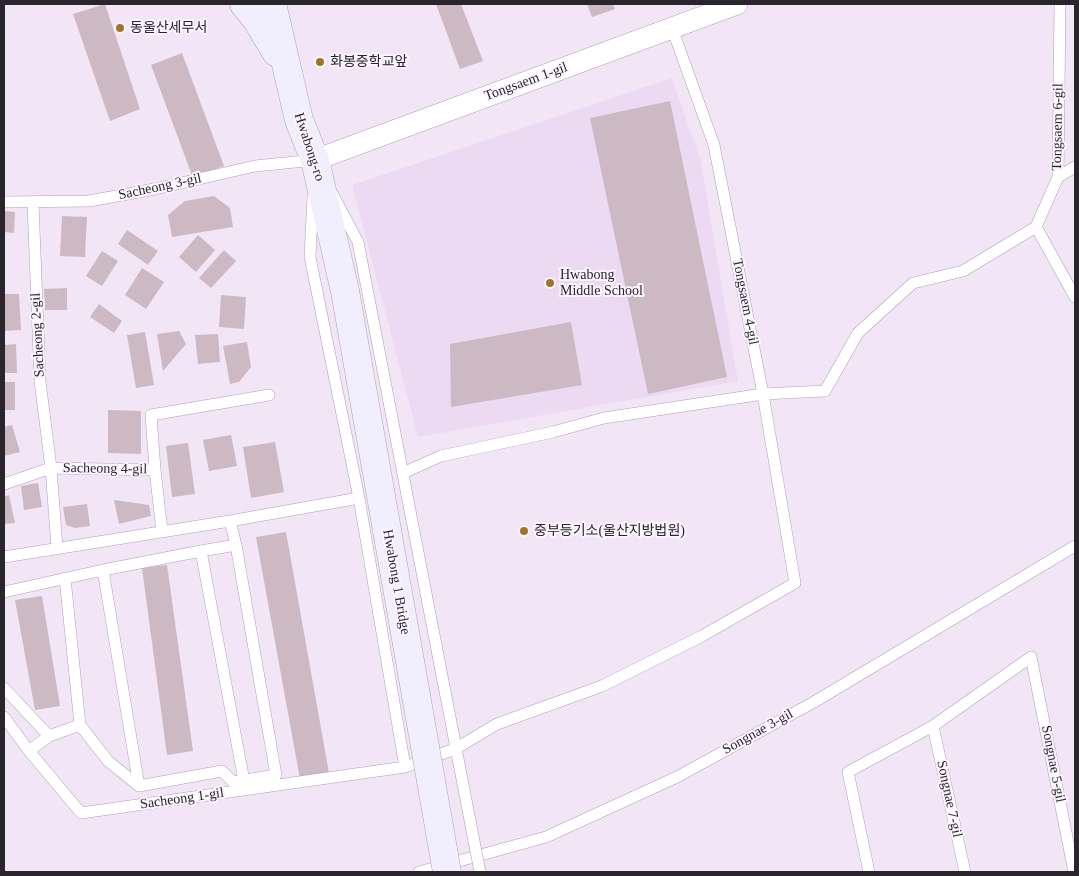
<!DOCTYPE html>
<html>
<head>
<meta charset="utf-8">
<style>
	body { margin:0 }
	#map { position:relative; width:1079px; height:876px; overflow:hidden; background:#f2e5f6; font-family:"Times New Roman",serif }
	canvas { display:block }
	.frame { position:absolute; inset:0; border:5px solid #2a252c; pointer-events:none }
</style>
</head>
<body>
<div id="map">
<canvas width="1079" height="876"></canvas>
<div class="frame"></div>
</div>
<script>
const c = document.querySelector('canvas').getContext('2d');
c.lineJoin = 'round';
function paint(path, color) { c.fillStyle = color; c.fill(path, 'evenodd'); }
function stroke(path, color, width, dash) { c.strokeStyle = color; c.lineWidth = width; c.lineCap = dash ? 'butt' : 'round'; c.setLineDash(dash || []); c.stroke(path); }
function drawText(font, color, halo, rows, align = 'center') {
  c.font = font + ' "Times New Roman","Noto Sans KR",serif'; c.lineWidth = 4; c.setLineDash([]); c.textBaseline = 'middle'; c.strokeStyle = halo; c.fillStyle = color; for (const [text, x, y, turn = 0] of rows) {
    c.save(); c.translate(x, y); c.rotate((+turn || 0) * Math.PI / 180); c.textAlign = isNaN(turn) ? turn : align; if (halo) c.strokeText(text, 0, 0); c.fillText(text, 0, 0); c.restore();
  }
}
paint(new Path2D(`
	M672,78L701,162L738,381L418,437L352,185Z`), '#ecdaf2');
paint(new Path2D(`
	M105,4L140,109L110,121L73,14Z
	M436,4H461L483,61L460,69Z
	M587,4H613L615,9L592,17Z
	M182,53L224,166L193,178L151,65Z
	M670,101L727,377L648,394L590,118Z
	M214,196L230,208L233,227L172,237L168,215L185,201Z
	M4,211L15,212L14,233L4,232Z
	M62,216L87,217L85,257L60,256Z
	M127,230L158,251L148,265L118,244Z
	M198,235L215,250L196,272L179,257Z
	M224,250L236,261L211,288L199,278Z
	M102,251L118,261L102,286L86,276Z
	M142,268L164,282L146,309L125,295Z
	M67,288V310H45L44,289Z
	M4,294H19L21,330L4,331Z
	M221,295L246,297L244,329L219,327Z
	M99,304L122,321L114,333L90,317Z
	M571,322L582,385L451,407L450,344Z
	M179,331L186,344L163,371L157,334Z
	M145,332L154,385L136,388L127,335Z
	M218,334L220,362L198,364L195,335Z
	M247,342L251,367L239,382L230,384L223,346Z
	M16,344L17,373H4V345Z
	M4,382H15V410H4Z
	M108,410L141,411V454L108,453Z
	M12,425L20,452L4,456V427Z
	M231,435L237,466L209,471L203,440Z
	M275,442L284,492L251,498L243,447Z
	M188,443L195,494L172,497L166,446Z
	M38,483L42,507L24,510L21,486Z
	M9,495L15,523L4,524V497Z
	M114,500L149,505L151,516L119,524Z
	M87,504L90,526L75,528L66,525L63,507Z
	M286,532L329,773L300,779L256,537Z
	M167,565L193,751L167,755L142,568Z
	M42,596L60,706L35,710L15,600Z`), '#cdb9c4');
const lane = new Path2D(`
	M1058,177L1075,167
	M333,195L358,242L474,841
	M313,197L310,257L359,498L405,767
	M4,202L89,201L155,189L255,166L315,160
	M33,203L40,381L51,468L57,548
	M1036,227L1058,177L1060,4
	M1036,227L1075,297
	M403,473L441,456L553,432L604,418L763,394L825,391L858,333L913,283L963,271L1036,227
	M4,484L51,468L155,470
	M162,531L155,470L151,415L269,395
	M201,551L236,545
	M4,557L230,521L359,498
	M103,570L201,551L244,781
	M4,592L103,570L139,786L222,771L233,782L276,775L236,545L230,521
	M4,688L49,736L29,751
	M4,717L29,751L81,813L405,767L455,749L497,724L602,686L702,636L795,583L763,394L714,145L672,28
	M80,725L108,761L139,786
	M933,726L965,872
	M49,736L80,725L65,578
	M419,872L546,837L677,777L814,702L1075,546
	M869,872L848,772L933,726L1031,657L1074,872`);
const street = new Path2D(`
	M315,160L737,4`);
const secondary = new Path2D(`
	M244,4L257,20L276,52
	M272,4L299,120L315,160L345,291`);
stroke(lane, '#aea1b2', 12);
stroke(street, '#aea1b2', 22);
stroke(secondary, '#aea1b2', 29);
stroke(lane, '#fff', 11);
stroke(street, '#fff', 21);
stroke(secondary, '#f2effd', 28);
const laneBridge = new Path2D(`
	M474,841L480,872`);
const secondaryBridge = new Path2D(`
	M345,291L447,872`);
stroke(laneBridge, '#aea1b2', 12, []);
stroke(secondaryBridge, '#aea1b2', 29, []);
stroke(laneBridge, '#fff', 11);
stroke(secondaryBridge, '#f2effd', 28);
for (const [x, y, r, color] of [
	[120,28,5,"#a17526"],
	[320,62,5,"#a17526"],
	[550,283,5,"#a17526"],
	[524,531,5,"#a17526"]
]) { const dot = new Path2D(); dot.arc(x, y, r, 0, 2 * Math.PI); c.fillStyle = color; c.fill(dot); stroke(dot, '#fcf4ff', 2); }
drawText('14px', '#2a252c', '#fcf4ff', [
	["동울산세무서",130,28],
	["화봉중학교앞",330,62],
	["Hwabong",560,275],
	["Middle School",560,291],
	["중부등기소(울산지방법원)",534,531]
], 'left');
drawText('14px', '#2a252c', '#fcf4ff', [
	["Tongsaem 1-gil",526,82,-20],
	["Tongsaem 6-gil",1058,127,-89],
	["Hwabong-ro",309,147,72],
	["Sacheong 3-gil",160,187,-12],
	["Tongsaem 4-gil",745,302,79],
	["Sacheong 2-gil",38,335,-93],
	["Sacheong 4-gil",105,469,1],
	["Hwabong 1 Bridge",396,582,80],
	["Songnae 3-gil",758,732,-29],
	["Songnae 5-gil",1053,764,79],
	["Sacheong 1-gil",182,799,-8],
	["Songnae 7-gil",949,799,78]
]);
</script>
</body>
</html>
